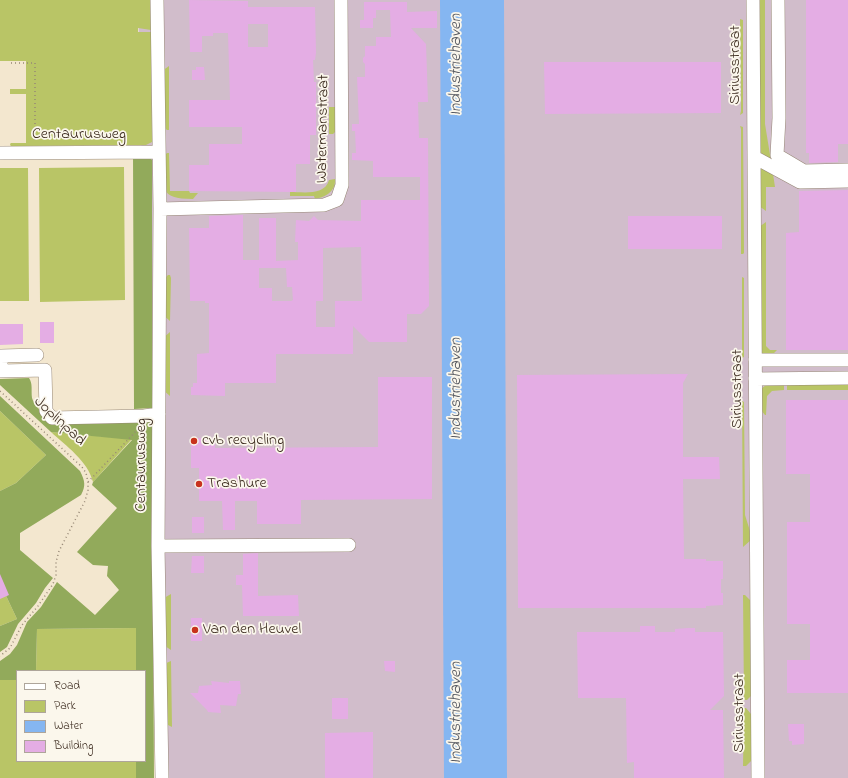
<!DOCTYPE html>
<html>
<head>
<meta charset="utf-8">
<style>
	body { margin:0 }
	#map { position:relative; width:848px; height:778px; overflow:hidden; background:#f3e7cf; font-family:"Indie Flower",sans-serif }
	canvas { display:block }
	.legend { position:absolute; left:16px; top:670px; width:130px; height:92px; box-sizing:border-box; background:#fbf7ec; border:1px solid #aea59a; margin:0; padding:5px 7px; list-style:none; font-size:12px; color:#3b2a1e }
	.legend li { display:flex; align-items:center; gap:8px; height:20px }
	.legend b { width:20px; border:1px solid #aea59a }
</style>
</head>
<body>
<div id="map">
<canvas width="848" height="778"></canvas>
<ul class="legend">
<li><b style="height:5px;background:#fff"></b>Road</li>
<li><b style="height:11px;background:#b9c566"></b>Park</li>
<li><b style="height:11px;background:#85b6f1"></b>Water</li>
<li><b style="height:11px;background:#e4ade4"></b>Building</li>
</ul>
</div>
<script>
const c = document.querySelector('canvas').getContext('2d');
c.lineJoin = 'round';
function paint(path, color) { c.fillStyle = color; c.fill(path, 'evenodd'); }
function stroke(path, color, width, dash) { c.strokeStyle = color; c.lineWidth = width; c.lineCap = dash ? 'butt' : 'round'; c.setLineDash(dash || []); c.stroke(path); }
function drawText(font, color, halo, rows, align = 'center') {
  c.font = font + ' "Indie Flower",sans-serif'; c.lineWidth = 3.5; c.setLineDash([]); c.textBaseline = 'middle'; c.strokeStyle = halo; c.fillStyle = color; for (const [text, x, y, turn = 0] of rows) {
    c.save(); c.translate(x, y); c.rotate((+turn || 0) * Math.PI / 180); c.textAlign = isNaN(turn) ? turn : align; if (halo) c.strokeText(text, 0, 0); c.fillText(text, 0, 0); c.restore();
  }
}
paint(new Path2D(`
	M138,0H446L450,778H156Z
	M496,0H848V778H502Z`), '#d1bdcb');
paint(new Path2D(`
	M0,0H151V30L138,28V32H151L152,142L146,145L23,146L14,148L11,147L10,144L11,143H26V94H10V89H26V61H0Z
	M758,0H765V124L771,161L758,151Z
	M740,19L743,20V113L740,115L741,111Z
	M169,66V130H167L161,124L162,71Z
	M329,107H336V131L333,134H329Z
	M740,126L743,127L744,253L743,254H741V129Z
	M167,153H169L170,191H189L190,193H198L193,199C158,199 164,188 161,159Z
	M124,167L125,300L40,302L39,168Z
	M0,168H28L29,301H0Z
	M760,168L773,174L775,187H766V211L759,206Z
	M329,180L335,179C336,191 326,197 315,199L314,196H290V192C303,192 325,196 329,180Z
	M766,222V346L770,350H777L770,357L763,354L760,351L759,227Z
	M168,275H170L171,278L170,321L162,314V281Z
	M742,277L744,278V357L742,358Z
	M170,332V396L162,389V339Z
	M784,382V390L772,391L767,396L766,415H765L760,409L761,389L766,385Z
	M787,382H848V390H787Z
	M742,401L744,402L745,515L750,531L751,540L743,547Z
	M0,411L46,455L16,483L0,491Z
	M51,432L132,439L93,482C88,461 66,446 51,432Z
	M0,583L17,619L0,626Z
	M171,594V650L165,646L164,598Z
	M743,595H745L751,601V696L747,700H744Z
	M136,628V671H36L37,629Z
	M171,661L172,727L164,723V664Z
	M0,680H17V761H136V778H0Z
	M744,708H746L751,714L752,760L746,766H743Z`), '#b9c566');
paint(new Path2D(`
	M133,153L146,154L152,160V408L134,409Z
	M29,378C33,384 31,390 32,398C34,404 39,409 43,414L152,418L154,778H136V761H145V671H136V628L37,629L36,671H17V680H0V661L10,654L17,645L27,622L41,607L57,582L95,615L119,590L107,576L108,566L93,565L77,552L117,508L92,485L93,482L132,440L51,432L0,385V379Z
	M0,396L80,471C85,481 86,486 81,495L20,533V550L53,578L45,588L36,603L18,624L7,647L0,652V626L17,619L0,583V491L16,483L46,455L0,411Z`), '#92aa5b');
paint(new Path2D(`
	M440,0H504L507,778H444Z`), '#85b6f1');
paint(new Path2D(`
	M189,0L248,1V7H315L316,53L315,60H313L314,82H316V135H310V164H296V192L189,191V165H209V144H242V127H189V100H230L228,33H213V36H202V52H190ZM248,24H268V47H248Z
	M806,0H848V144H838V162L809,163V153H806Z
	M364,2H407V12L437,11V28H411L426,44L428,102H418L419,138H428L429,306L421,314H407V342H369L353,326V354H276V383H225V396L191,395V387H193V383H197V354L209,353V303H205V301H190L189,228H209V216L243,215V260H259V218H276V261L298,260V242H295L296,220L309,221L314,216L318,220L361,221V200H420V177H373V161L352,160V153H356L355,131H352V124H359L357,77H365V64L363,62V58L365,56V46H376V37H391L390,10H376V18H373V28H360V20H364ZM361,247L362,301H335V327H316V301H323V248ZM259,268H286L287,287H292L293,300L291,301H272V288H259Z
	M544,62H721V113L545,114Z
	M196,67H204L205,80H192V70H196Z
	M848,190V350H786V233L799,232V191Z
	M628,216H722V249H628Z
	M40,322H54V343H40Z
	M0,324H23V344L0,345Z
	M688,374L683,383V457H719L720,479H683L684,559H706V561H723V579H721V593H723V605L706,606V608H518L517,375Z
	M378,377H432V499L301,500V524H257V501H235V530H223L222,501H199V468H191V438H215V448L378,447Z
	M786,400H848V693H787V660H810V624H787V522H810V474H786Z
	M192,517H204V533H192Z
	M258,553V596L298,595L299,616H243L242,585H236V575H243V554Z
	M192,556H204V573H191Z
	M0,574L9,595L0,599Z
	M191,618H202V641H191Z
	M640,626H655V632H675V629L688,628H695V632H723L724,696L710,710H723L724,778H634V762L627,763L626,698H578L577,632H640Z
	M384,661H395V672L385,671Z
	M211,681L229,683V681H240L241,694H238L236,706L220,705L221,713L208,712L207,710L190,693H198L199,686L212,685Z
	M332,698H348V719H332Z
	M788,724H804V744L792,745V741H789Z
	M373,732V778H325V733Z`), '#e4ade4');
const minor = new Path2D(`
	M157,0L160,209L158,546L162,778
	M753,0L758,778
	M778,0L779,118L777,155L804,171L848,170
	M0,153L159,152
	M754,157L800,182L848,181
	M160,209L324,205L337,200L342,185L341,0
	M37,355L1,356V371L45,370L46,411L52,418L144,416L159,414
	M755,360H848
	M755,379L848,378
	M158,546L349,545`);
stroke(minor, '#978876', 14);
stroke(new Path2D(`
	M11,63H35V143
	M0,391L82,467L86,473L88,482V490L85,501L59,551L56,562V575L53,584L38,606L22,625L10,648L0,656
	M88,482L140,427`), '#978876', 1.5, [1, 3]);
stroke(minor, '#fff', 13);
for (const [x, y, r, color] of [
	[194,441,4,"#c8321e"],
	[199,484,4,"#c8321e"],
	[195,630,4,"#c8321e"]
]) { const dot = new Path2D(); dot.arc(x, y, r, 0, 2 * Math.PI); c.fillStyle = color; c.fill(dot); stroke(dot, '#fbf7ec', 1.5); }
drawText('16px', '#3b2a1e', '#fbf7ec', [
	["Siriusstraat",736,65,-90],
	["Watermanstraat",324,129,-89],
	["Centaurusweg",79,135],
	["Siriusstraat",738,389,-90],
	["Joplinpad",59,422,43],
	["Centaurusweg",142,465,-90],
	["Siriusstraat",740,713,-90]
]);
drawText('16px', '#3b2a1e', '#fbf7ec', [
	["cvb recycling",202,441],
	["Trashure",207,484],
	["Van den Heuvel",203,630]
], 'left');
drawText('italic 17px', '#51545d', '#fbf7ec', [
	["Industriehaven",457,65,-90],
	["Industriehaven",457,389,-90],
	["Industriehaven",457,713,-90]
]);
</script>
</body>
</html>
